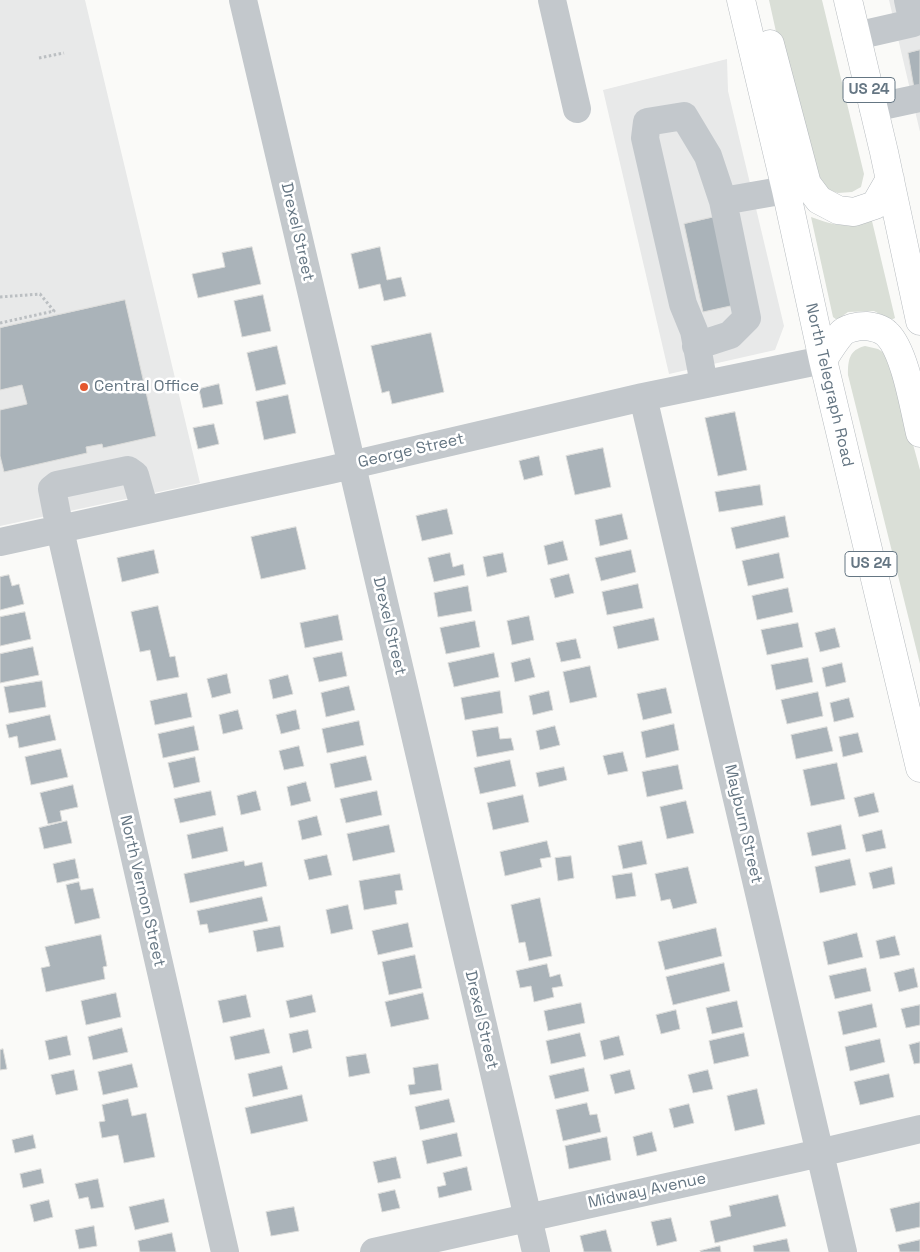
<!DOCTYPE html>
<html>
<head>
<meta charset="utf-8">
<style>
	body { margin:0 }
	canvas { display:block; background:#fafaf8 }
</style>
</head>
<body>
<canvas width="920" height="1252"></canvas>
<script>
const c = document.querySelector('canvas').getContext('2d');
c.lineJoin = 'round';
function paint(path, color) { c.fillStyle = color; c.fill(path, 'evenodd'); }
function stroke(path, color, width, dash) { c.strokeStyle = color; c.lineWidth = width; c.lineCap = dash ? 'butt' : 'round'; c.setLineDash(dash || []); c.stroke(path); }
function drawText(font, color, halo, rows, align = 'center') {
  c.font = font + ' "Space Grotesk",sans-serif'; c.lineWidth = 5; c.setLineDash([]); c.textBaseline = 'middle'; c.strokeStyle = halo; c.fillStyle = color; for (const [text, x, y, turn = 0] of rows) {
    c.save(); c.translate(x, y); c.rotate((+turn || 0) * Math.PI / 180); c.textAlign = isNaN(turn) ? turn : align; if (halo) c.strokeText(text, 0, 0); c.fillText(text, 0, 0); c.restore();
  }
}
paint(new Path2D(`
	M0,0H85L200,483L0,526Z
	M889,0H920V132Z
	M727,59L728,91L784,326L775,350L669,374L603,90Z`), '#e8e9e9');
paint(new Path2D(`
	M769,0H822L864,174L861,187L852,192L838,193L828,190L805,163Z
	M811,217C830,224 848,230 867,220L872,221L895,318L891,320L874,311L848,312L837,320L833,317Z
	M865,346L878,349L889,356L920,470V664L848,375C848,360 849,350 865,346Z`), '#dadfd7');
const building = new Path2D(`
	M920,50V87L914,88L908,53Z
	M736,212L735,305L703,312L684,224Z
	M252,247L261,284L198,298L192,274L225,267L222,253Z
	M380,247L387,280L401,277L406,296L384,301L380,284L359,289L351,254Z
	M263,295L271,331L242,337L234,301Z
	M125,300L156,436L103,448L102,444L86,447L87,453L4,472L0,456V410L27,404L22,385L0,390V328Z
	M431,333L444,392L392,404L389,391L382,393L371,346Z
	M277,346L286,384L256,391L247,353Z
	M219,384L223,404L203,408L199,389Z
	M288,395L296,433L264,440L256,402Z
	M735,412L747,470L718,476L705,418Z
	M214,424L219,444L198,449L193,428Z
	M603,448L611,487L575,495L566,456Z
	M539,456L543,475L524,480L519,461Z
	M760,485L763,505L719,512L715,492Z
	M447,509L453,534L422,541L416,516Z
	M622,514L628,539L600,546L595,520Z
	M785,516L789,537L736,549L731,528Z
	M296,527L306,569L261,579L251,537Z
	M563,541L568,560L548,565L544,546Z
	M154,550L159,573L122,582L117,558Z
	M631,550L636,572L601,581L595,558Z
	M450,553L453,567L463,564L465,575L434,582L428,558Z
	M503,553L507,572L487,577L483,557Z
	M779,553L784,578L748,586L742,561Z
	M569,574L574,593L555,598L550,579Z
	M9,575L12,586L19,584L24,604L0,610V577Z
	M638,584L643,608L607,615L602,592Z
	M468,586L472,611L438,617L434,593Z
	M788,588L793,612L757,620L752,596Z
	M158,606L170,657L175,656L179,677L157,681L150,650L140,652L131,612Z
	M25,612L31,639L0,646V617Z
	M338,615L343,640L305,648L300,623Z
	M529,616L534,640L512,645L507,621Z
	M654,618L659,640L618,649L613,627Z
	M475,621L480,647L446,654L440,628Z
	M798,623L803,647L767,655L761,630Z
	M835,628L840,647L820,652L815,633Z
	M576,639L581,658L561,662L556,643Z
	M33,647L39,675L0,683V654Z
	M342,652L347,676L319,682L313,658Z
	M494,653L499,677L454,687L448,663Z
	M530,658L535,677L515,682L511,663Z
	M808,658L813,682L776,690L771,665Z
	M842,663L846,682L826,687L822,668Z
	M590,666L597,697L570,703L563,672Z
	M227,674L231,693L212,698L207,679Z
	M288,675L293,694L273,699L269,680Z
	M42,681L46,707L9,713L4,687Z
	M349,686L355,710L326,717L321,693Z
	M666,688L672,713L643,720L637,694Z
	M500,691L503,713L465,720L461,698Z
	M549,691L553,710L533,715L529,696Z
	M818,692L823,716L787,724L781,700Z
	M187,693L192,717L155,725L150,701Z
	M849,698L854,717L834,722L830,703Z
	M238,710L243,729L223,734L219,715Z
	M296,710L300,729L281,734L276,715Z
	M50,715L56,740L19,748L17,736L9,738L6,725Z
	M359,721L364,745L327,753L322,729Z
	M674,724L679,750L646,758L641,732Z
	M194,726L199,750L163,758L158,734Z
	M555,726L560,745L540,750L536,731Z
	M498,727L500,739L511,738L514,750L477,757L472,731Z
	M827,727L833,751L796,759L791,735Z
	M858,733L863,752L843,757L839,737Z
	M299,746L304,766L284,770L279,751Z
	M61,749L68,777L31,785L25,757Z
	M623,752L628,771L608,775L603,756Z
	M366,756L372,780L335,788L330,764Z
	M195,757L200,782L174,788L168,763Z
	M510,760L516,786L480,794L474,768Z
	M837,763L845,799L811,806L803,770Z
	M678,765L683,789L647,797L642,772Z
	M564,767L567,780L539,787L536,773Z
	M306,782L311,801L291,806L287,787Z
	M73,785L78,807L60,811L62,821L48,824L40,793Z
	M211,791L216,815L180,823L174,799Z
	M256,791L261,810L241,815L237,796Z
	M377,791L382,815L346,823L340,799Z
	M874,793L879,812L859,817L854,798Z
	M523,795L529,822L493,830L487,803Z
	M686,801L694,833L667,839L660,807Z
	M317,816L322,835L302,840L298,821Z
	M67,821L72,843L44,849L39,828Z
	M389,825L395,852L353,861L347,834Z
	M841,825L846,849L812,856L807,833Z
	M223,827L228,851L192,859L187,835Z
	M882,830L886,848L866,852L862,835Z
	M547,841L551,857L540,859L542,867L505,876L500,852Z
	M642,841L647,864L623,869L618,846Z
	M327,855L332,875L309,880L304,860Z
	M571,856L574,878L558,881L555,858Z
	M75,859L79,878L57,883L53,864Z
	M850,859L856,885L820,893L815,867Z
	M244,861L245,866L262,862L267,886L190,903L184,874Z
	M688,867L697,903L673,909L670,899L661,901L655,874Z
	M892,867L895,884L873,889L869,873Z
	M632,873L636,896L616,899L612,876Z
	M400,874L403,890L395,891L397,904L364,910L359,881Z
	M79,882L81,890L93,888L100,918L75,924L66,885Z
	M262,897L268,921L209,933L207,924L200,925L197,911Z
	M540,898L552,956L529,961L525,942L519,943L511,905Z
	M348,905L353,929L331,934L326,910Z
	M408,923L413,947L378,955L372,931Z
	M280,926L284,947L257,952L253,931Z
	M716,928L722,956L665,970L658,942Z
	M857,933L863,957L828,965L823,942Z
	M101,935L107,966L103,967L105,979L46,992L41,968L50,966L45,947Z
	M895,936L900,955L880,959L876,941Z
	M415,955L422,988L389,995L382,962Z
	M724,963L730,991L673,1005L666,977Z
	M547,964L550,977L560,974L563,986L552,988L554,997L534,1002L531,986L520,988L516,971Z
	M866,968L871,991L835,999L829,976Z
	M914,968L918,987L899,992L894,973Z
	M116,993L121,1017L86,1025L81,1001Z
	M423,993L429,1019L391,1027L385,1002Z
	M246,995L251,1017L223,1023L218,1001Z
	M312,995L316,1012L290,1018L286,1001Z
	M737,1001L743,1027L712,1034L706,1008Z
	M581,1003L585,1023L548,1031L544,1011Z
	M872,1004L877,1027L843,1035L838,1012Z
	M920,1005V1025L906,1028L901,1009Z
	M676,1010L680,1029L661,1034L656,1015Z
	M122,1028L128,1052L93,1060L88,1037Z
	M264,1029L270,1053L235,1060L230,1037Z
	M308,1030L312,1048L293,1053L289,1034Z
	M580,1033L586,1056L551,1064L546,1041Z
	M744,1033L749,1056L714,1064L709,1041Z
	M67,1036L71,1055L49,1060L45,1041Z
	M619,1036L624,1055L604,1060L600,1041Z
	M880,1039L885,1062L850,1071L845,1047Z
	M920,1042V1063L914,1064L909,1045Z
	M3,1049L7,1069L0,1070V1050Z
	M366,1054L370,1073L349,1077L346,1057Z
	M132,1064L138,1087L103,1095L98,1072Z
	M438,1064L442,1090L410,1095L408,1085L415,1084L413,1068Z
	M282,1066L288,1089L253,1097L248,1074Z
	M584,1068L589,1091L555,1099L549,1076Z
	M74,1070L78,1090L56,1095L51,1075Z
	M630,1070L635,1089L615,1094L610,1075Z
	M708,1070L713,1089L693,1093L688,1075Z
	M889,1074L894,1097L860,1105L854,1082Z
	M757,1089L765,1124L735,1131L727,1096Z
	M302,1095L308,1121L251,1134L245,1108Z
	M128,1099L132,1116L146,1113L155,1157L124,1163L118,1135L102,1138L99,1122L105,1121L102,1105Z
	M449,1099L455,1122L420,1130L415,1107Z
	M587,1103L590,1115L597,1114L601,1132L563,1141L556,1110Z
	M689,1104L694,1123L674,1128L669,1109Z
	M652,1132L657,1151L637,1156L633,1137Z
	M457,1133L462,1156L427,1164L422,1141Z
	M33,1135L36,1148L15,1153L12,1140Z
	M607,1137L611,1160L569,1169L565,1146Z
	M396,1157L401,1178L378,1183L373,1162Z
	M467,1167L472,1190L439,1198L437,1187L446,1185L443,1173Z
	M41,1169L44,1183L23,1188L20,1174Z
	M98,1179L104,1207L91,1209L88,1197L79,1199L75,1184Z
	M395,1190L400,1208L382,1212L378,1194Z
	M778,1195L786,1226L715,1243L710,1221L731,1216L729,1206Z
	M164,1199L169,1222L135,1230L129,1207Z
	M49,1200L53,1217L34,1222L30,1205Z
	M920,1202V1227L896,1232L890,1209Z
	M294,1207L299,1231L271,1236L266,1212Z
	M671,1218L677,1241L657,1246L651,1222Z
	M94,1226L97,1246L79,1249L75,1230Z
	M606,1230L612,1252H584L580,1236Z
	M172,1233L176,1252H140L138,1241Z
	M787,1239L790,1252H754L753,1246Z
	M920,1240V1252H900L898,1245Z
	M720,1246L721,1252H701L700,1251Z`);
paint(building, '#aab3b9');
stroke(building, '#dcdcda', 1);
const major = new Path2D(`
	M741,0L786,190L823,360L920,768
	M848,0L884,152L920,321
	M770,44L807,184L819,200L838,210L854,212L875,205L890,179
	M823,360C828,352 834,342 841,334C846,328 858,326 866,326C874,327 881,328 887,334C905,351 914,408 920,433`);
stroke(major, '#b5babe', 29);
stroke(new Path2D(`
	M39,58L64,53
	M0,297L40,294L54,311L0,323`), '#bbbfc2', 3, [2.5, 2.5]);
stroke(new Path2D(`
	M243,0L536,1252
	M552,0L577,109
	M856,36L913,23L908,0
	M873,108L920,98
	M696,346L730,335L747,318L723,201
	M704,384L694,331L683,304L645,138L647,122L684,116L708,156L723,201L786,190L807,184
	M643,397L843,1252
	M145,510L135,475L128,470L57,485L52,489L60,530L225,1252
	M0,542L330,470L643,397L823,360
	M374,1252L798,1158L920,1129`), '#c3c8cc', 28);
stroke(major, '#fff', 28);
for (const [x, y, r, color] of [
	[84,387,5,"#e4572e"]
]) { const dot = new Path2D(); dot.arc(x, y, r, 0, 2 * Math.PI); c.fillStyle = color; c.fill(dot); stroke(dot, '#fff', 2); }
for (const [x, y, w] of [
	[869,90,52],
	[871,564,52]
]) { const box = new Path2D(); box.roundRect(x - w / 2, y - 12.5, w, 25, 4); c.fillStyle = '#fff'; c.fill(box); stroke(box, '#657683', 1); }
drawText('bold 15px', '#657683', null, [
	["US 24",869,90],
	["US 24",871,564]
]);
drawText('16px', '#657683', '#fff', [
	["Drexel Street",297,232,77],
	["North Telegraph Road",829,385,77],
	["George Street",411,451,-13],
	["Drexel Street",389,626,77],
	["Mayburn Street",743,824,77],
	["North Vernon Street",142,891,77],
	["Drexel Street",481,1020,77],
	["Midway Avenue",647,1191,-12]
]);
drawText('16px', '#657683', '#fff', [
	["Central Office",94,387]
], 'left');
</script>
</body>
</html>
